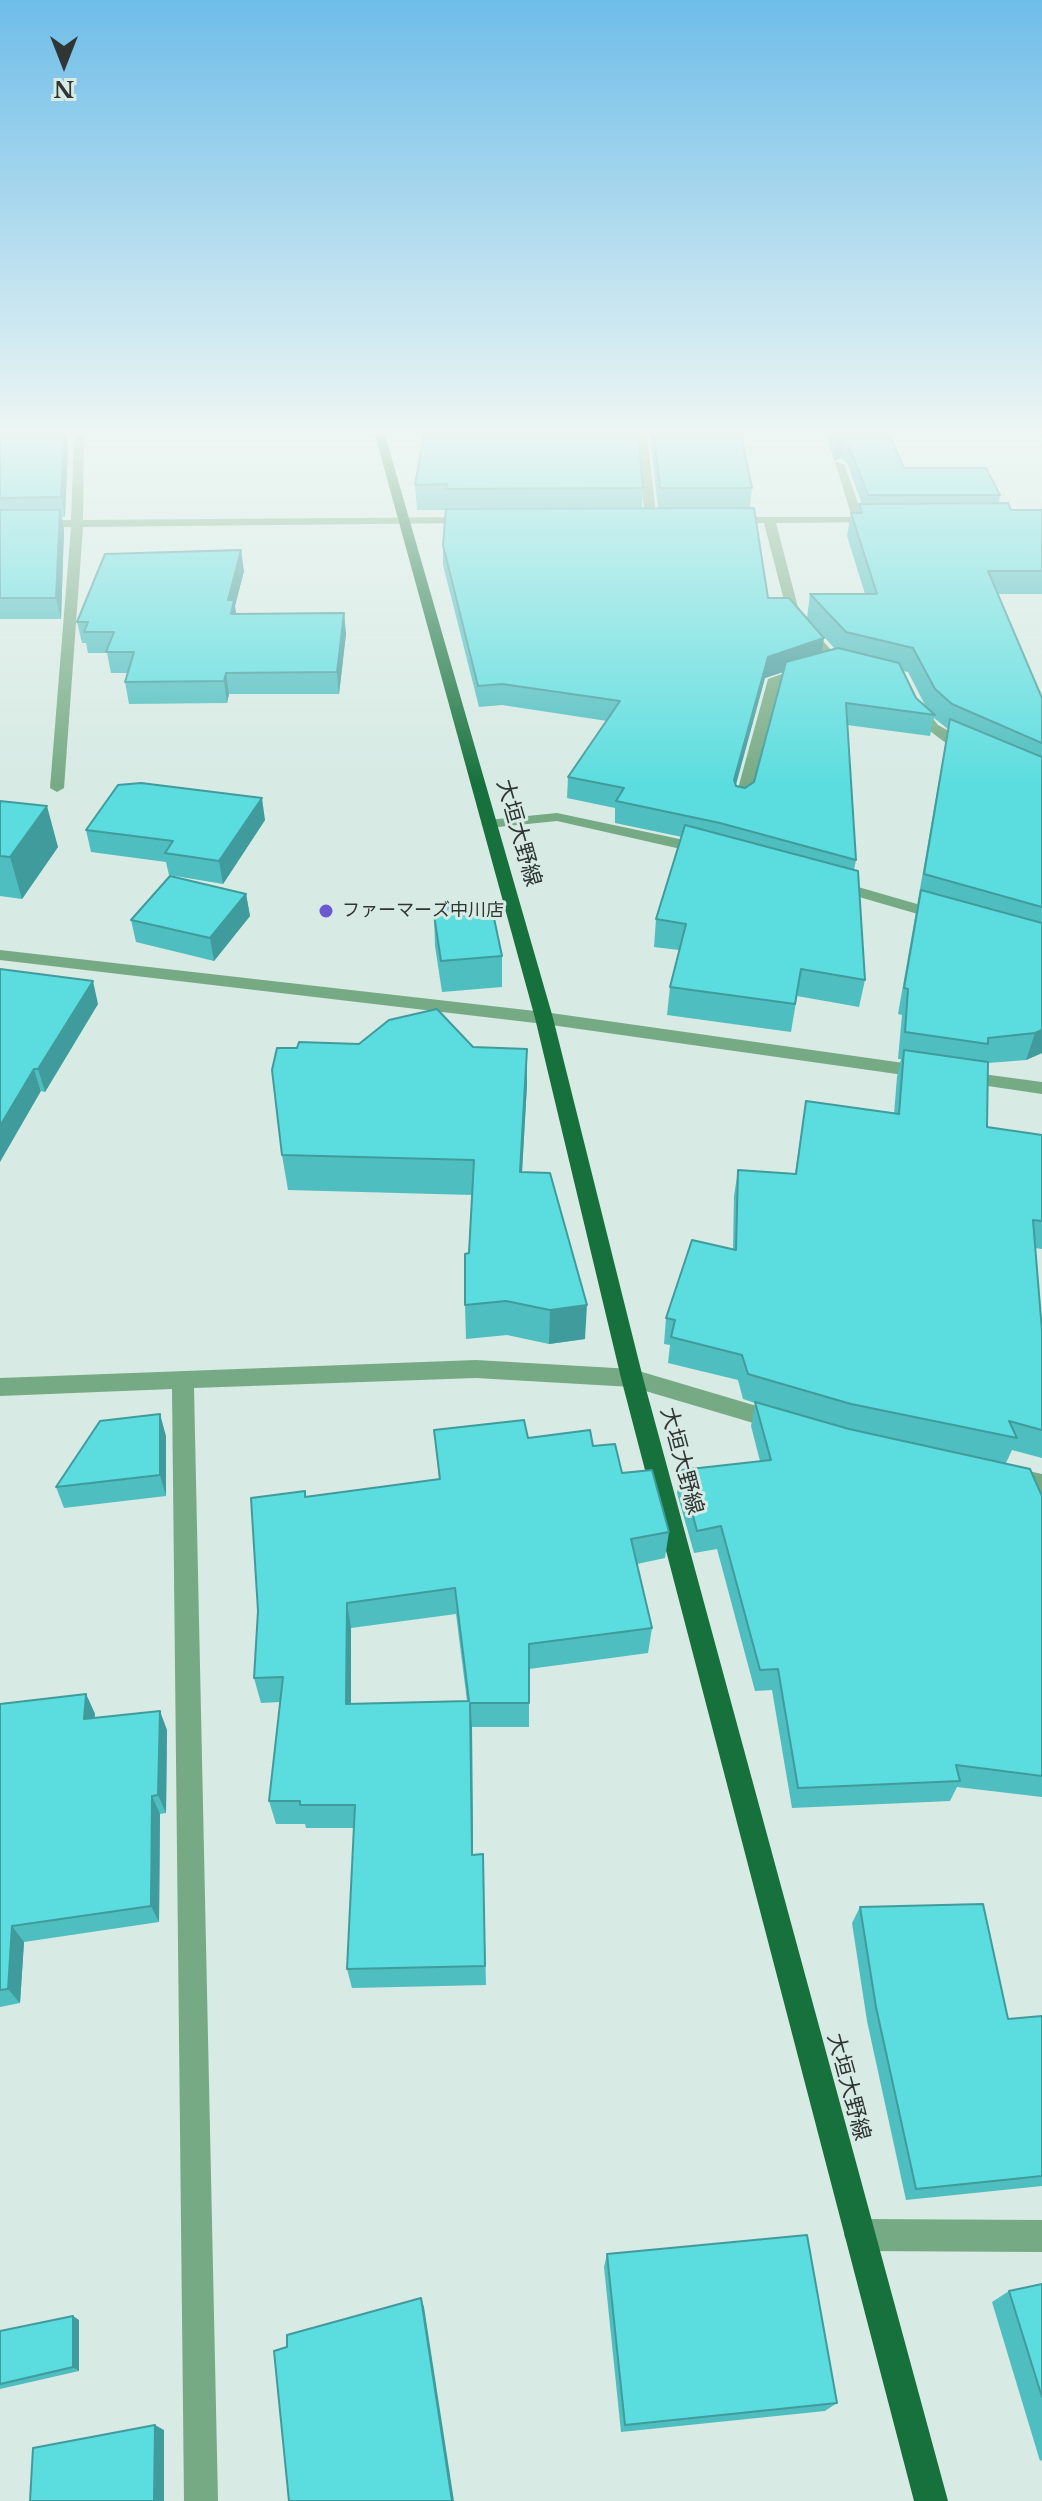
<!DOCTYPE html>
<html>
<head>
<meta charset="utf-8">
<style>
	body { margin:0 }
	#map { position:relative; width:1042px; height:2501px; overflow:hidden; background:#d7eae4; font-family:"Libre Baskerville",serif }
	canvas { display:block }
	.north { position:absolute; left:24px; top:24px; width:80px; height:80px; -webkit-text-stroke:6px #d7eae4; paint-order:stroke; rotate:180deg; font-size:22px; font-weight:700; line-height:32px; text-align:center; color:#2f3634 }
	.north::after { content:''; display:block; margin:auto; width:28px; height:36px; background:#2f3634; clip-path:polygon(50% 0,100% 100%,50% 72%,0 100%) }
</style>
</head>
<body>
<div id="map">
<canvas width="1042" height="2501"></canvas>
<div class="north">N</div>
</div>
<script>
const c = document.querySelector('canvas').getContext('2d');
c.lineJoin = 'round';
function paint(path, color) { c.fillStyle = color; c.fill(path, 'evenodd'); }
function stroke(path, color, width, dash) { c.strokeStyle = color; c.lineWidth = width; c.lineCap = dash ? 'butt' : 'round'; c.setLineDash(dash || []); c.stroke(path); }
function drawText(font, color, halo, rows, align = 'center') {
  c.font = font + ' "Libre Baskerville","Noto Sans JP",serif'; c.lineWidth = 6; c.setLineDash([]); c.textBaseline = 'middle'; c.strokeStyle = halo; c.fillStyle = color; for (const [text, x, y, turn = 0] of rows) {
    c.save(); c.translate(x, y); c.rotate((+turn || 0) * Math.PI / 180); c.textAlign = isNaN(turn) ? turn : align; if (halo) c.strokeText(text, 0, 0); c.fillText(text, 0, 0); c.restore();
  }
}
paint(new Path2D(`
	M74,435H84L83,520L472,517L478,520L472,523L83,527L64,788L57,792L50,788L71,527H0V521L71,520Z
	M637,435H647L657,520L651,523L645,520Z
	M835,462L844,464L863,517L880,518V522L776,523L800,615L839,659L853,661V667L830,665L788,616L764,523H732L726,520L732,517H852Z
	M804,666L816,669L781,681L748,803L741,807L736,806L734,803L768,679Z
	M911,704H921L938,725L979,748C960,762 919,724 909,707Z
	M557,813L703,844L711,849L703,854L557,821L488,828L481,824L488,820Z
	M834,880L948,913L950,916L942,921L828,888L826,885Z
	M0,950L544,1012L925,1066L934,1072L925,1078L544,1024L0,960Z
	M960,1071L1042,1082V1094L954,1081L951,1077L954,1073Z
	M476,1360L632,1369L777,1412L785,1415L788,1421L785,1427L777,1430L632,1387L476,1378L194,1388L218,2501H184L172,1389L0,1396V1378Z
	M1010,1467L1042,1474V1494L1002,1484L999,1477L1002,1470Z
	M860,2219L1042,2220V2252L860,2251L849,2246L844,2235L849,2224Z`), '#76aa84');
paint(new Path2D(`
	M375,435H385L553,1018L643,1378L948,2501H914L621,1378L535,1018Z`), '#16713c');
paint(new Path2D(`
	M0,435L68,446L65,517H62L64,530L61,619H0Z
	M650,435H741L752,488L750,508L768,598L822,653L835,649L807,618L810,594H865L847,536L851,513H857L859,504H862L847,463L841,458L834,461L826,435H889L904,468L1000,495L999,503L1011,510H1042V594H998L1042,698V1053L1026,1060L988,1063L987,1127L1042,1135V1249L1035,1248L1042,1331V1458L1012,1450L1006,1463L1042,1496V1797L957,1787L950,1801L792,1808L772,1690L755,1691L717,1549L694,1553L677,1493L681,1470L760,1461L751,1426L755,1403L743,1399L738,1380L668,1363L670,1345L664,1344L666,1318L733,1249L734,1196L738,1170L795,1174L806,1101L894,1114L897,1077L901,1059H898L902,1015L898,1014L948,729L934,718L930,736L847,725L856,860L854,870L865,980L859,1007L797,996L791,1032L667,1015L670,987L679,950L654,947L656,919L682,837L615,823V808L567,798L568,777L607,721L502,705L479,707L443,565V545L445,510H417L415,485L423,439L643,488L642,508H658ZM903,671L908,672L926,707L916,698ZM784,672L754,782L745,788L736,785L765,678Z
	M244,571L235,606L236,614L344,613L346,634L339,694H229L227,703L129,704L125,682L128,673H111L107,653H88L86,643H82L77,622Z
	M0,801L58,847L22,899L0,896Z
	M265,820L223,884L169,875L166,862L91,852L86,830Z
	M246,894L250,916L214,961L136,942L131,920Z
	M445,908L502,956V987L442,992L435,946L434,915L445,914Z
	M0,969L98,1004L45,1092L41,1091Z
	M473,1047L527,1049V1084L522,1172L585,1339L549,1344L507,1335L466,1339L465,1305L472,1195L288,1190L282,1155Z
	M434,1430L528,1438L593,1446L622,1473L669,1532L665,1558L637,1564L652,1628L648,1653L529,1669V1727H472L473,1855L483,1854L486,1985L352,1988L347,1969L354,1828H306L305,1824H276L269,1801L280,1702L261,1703L254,1678L306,1497L439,1479ZM456,1614L467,1701L351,1704V1628Z
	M166,1436V1496L64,1508L56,1487Z
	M86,1694L95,1714V1718L167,1730L166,1813L160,1814L159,1922L24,1942L20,2003L0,2007V1704Z
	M860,1907L1008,2019L1042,2016V2186L906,2200L867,2021L852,1923Z
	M607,2254L837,2403L825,2411L621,2432L604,2267Z
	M1042,2284V2460L1040,2461L992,2302L1009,2291Z
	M79,2320V2371L0,2389V2331Z`), '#4ebec0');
paint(new Path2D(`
	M64,435H66L68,446L65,517L61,497Z
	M843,441L841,458L834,461L836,443Z
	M60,510L64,530L61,619L56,598Z
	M241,550L244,571L235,606L237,620L234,635L228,600Z
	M344,613L346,634L339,694L337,672Z
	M824,638L821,659L765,678L731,802L734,780L768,657Z
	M226,673L229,694L227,703L224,681Z
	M262,798L265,820L223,884L219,861Z
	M47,806L58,847L22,899L10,857Z
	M246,894L250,916L214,961L210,938Z
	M93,981L98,1004L45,1092L38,1069Z
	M1042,1030V1053L1026,1060L1035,1033Z
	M527,1049V1084L520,1207V1172Z
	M34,1069L41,1091L0,1162V1126Z
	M587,1305L585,1339L549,1344L550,1310Z
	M160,1414L166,1436V1496L160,1475Z
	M347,1603L351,1628V1728L346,1704Z
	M86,1694L95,1714L93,1738L84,1719Z
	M470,1703L472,1727L473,1876L472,1855Z
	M160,1711L167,1730L166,1813L158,1795Z
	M152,1796L160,1814L159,1922L151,1906Z
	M12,1926L24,1942L20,2003L8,1989Z
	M421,2298L424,2307L454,2501H452Z
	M73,2316L79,2320V2371L73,2367Z
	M155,2425L164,2430V2501H154Z`), '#409b9c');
const building = new Path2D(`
	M0,435H64L61,497L0,498Z
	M424,435H638L643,488L446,489L447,484L415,485Z
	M654,435H741L752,488H660Z
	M834,435H889L904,468H986L1000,495H868L849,446L843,441L836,443Z
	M1008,503L1011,510H1042V571H988L1042,698V743L952,704L935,689L913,648L846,632L810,594H877L851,513H862L859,504Z
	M754,508L768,598H789L824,638L768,657L734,780L736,786L745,788L754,782L786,662L838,648L899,663L916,698L935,715L846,703L856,860L720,823L616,801L624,788L568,777L620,701L502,684L478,686L443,545L446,509Z
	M0,510H60L56,598H0Z
	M241,550L228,600H234L231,614L344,613L337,672L226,673L224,681L125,682L134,652H106L114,632H84L88,622H77L105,554Z
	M950,719L1042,757V907L924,874Z
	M141,783L262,798L219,861L165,853L173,841L86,830L118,785Z
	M0,801L47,806L10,857L0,856Z
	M685,825L858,871L865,980L801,969L795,1004L670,987L686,924L656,919Z
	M170,876L246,894L210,938L131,920Z
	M921,890L1042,923V1030L1035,1033L988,1038V1044L905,1032L908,989L904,988Z
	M491,904L502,956L441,961L434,915L446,914L445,908Z
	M0,969L93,981L38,1069H34L0,1126Z
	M437,1009L473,1047L527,1049L520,1172L550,1173L587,1305L550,1310L506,1301L465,1305V1254L469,1253L474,1160L282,1155L272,1070L277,1048H297L299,1042L359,1044L389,1020Z
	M904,1050L988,1062L987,1127L1042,1135V1221L1033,1220L1042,1331V1430L1009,1421L1017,1438L851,1404L748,1374L742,1355L671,1337L675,1320L666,1318L692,1240L736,1250L738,1170L796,1174L806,1101L899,1114Z
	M755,1402L849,1429L1030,1469L1042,1496V1776L956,1765L960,1781L798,1788L778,1669L760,1670L721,1526L697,1531L681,1470L771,1460Z
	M160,1414V1475L56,1487L100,1421Z
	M524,1420L528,1438L590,1430L593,1446L615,1444L622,1473L652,1470L669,1532L631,1539L652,1628L529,1644V1703H470L472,1855L483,1854L485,1966L347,1969L355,1805H300V1801H269L283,1677L254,1678L258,1611L251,1498L305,1491V1497L440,1479L434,1430ZM455,1588L469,1701L346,1704L347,1603Z
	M86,1694L84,1719L160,1711L158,1795L152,1796L151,1906L12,1926L8,1989L0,1990V1704Z
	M983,1904L1008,2019L1042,2016V2176L916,2189L876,2007L860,1907Z
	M807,2235L837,2403L625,2425L607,2254Z
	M1042,2284V2397L1009,2291Z
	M421,2298L452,2501H289L274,2351L287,2347V2335Z
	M73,2316V2367L0,2384V2331Z
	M155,2425L154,2501H30L33,2448Z`);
paint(building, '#5bdddf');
stroke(building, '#409b9c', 2);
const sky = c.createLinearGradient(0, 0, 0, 785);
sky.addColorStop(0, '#6ebde9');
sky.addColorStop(0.55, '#edf6f3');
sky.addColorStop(1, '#edf6f300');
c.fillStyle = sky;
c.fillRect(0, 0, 1042, 785);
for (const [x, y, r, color] of [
	[326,911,8,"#6b58d1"]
]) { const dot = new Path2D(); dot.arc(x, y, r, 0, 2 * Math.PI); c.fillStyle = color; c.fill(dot); stroke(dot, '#d7eae4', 3); }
drawText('18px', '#2f3634', '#d7eae4', [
	["ファーマーズ中川店",342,911]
], 'left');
drawText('22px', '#2f3634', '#d7eae4', [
	["大垣大野線",518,833,74],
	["大垣大野線",681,1461,75],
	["大垣大野線",848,2087,75]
]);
</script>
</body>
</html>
